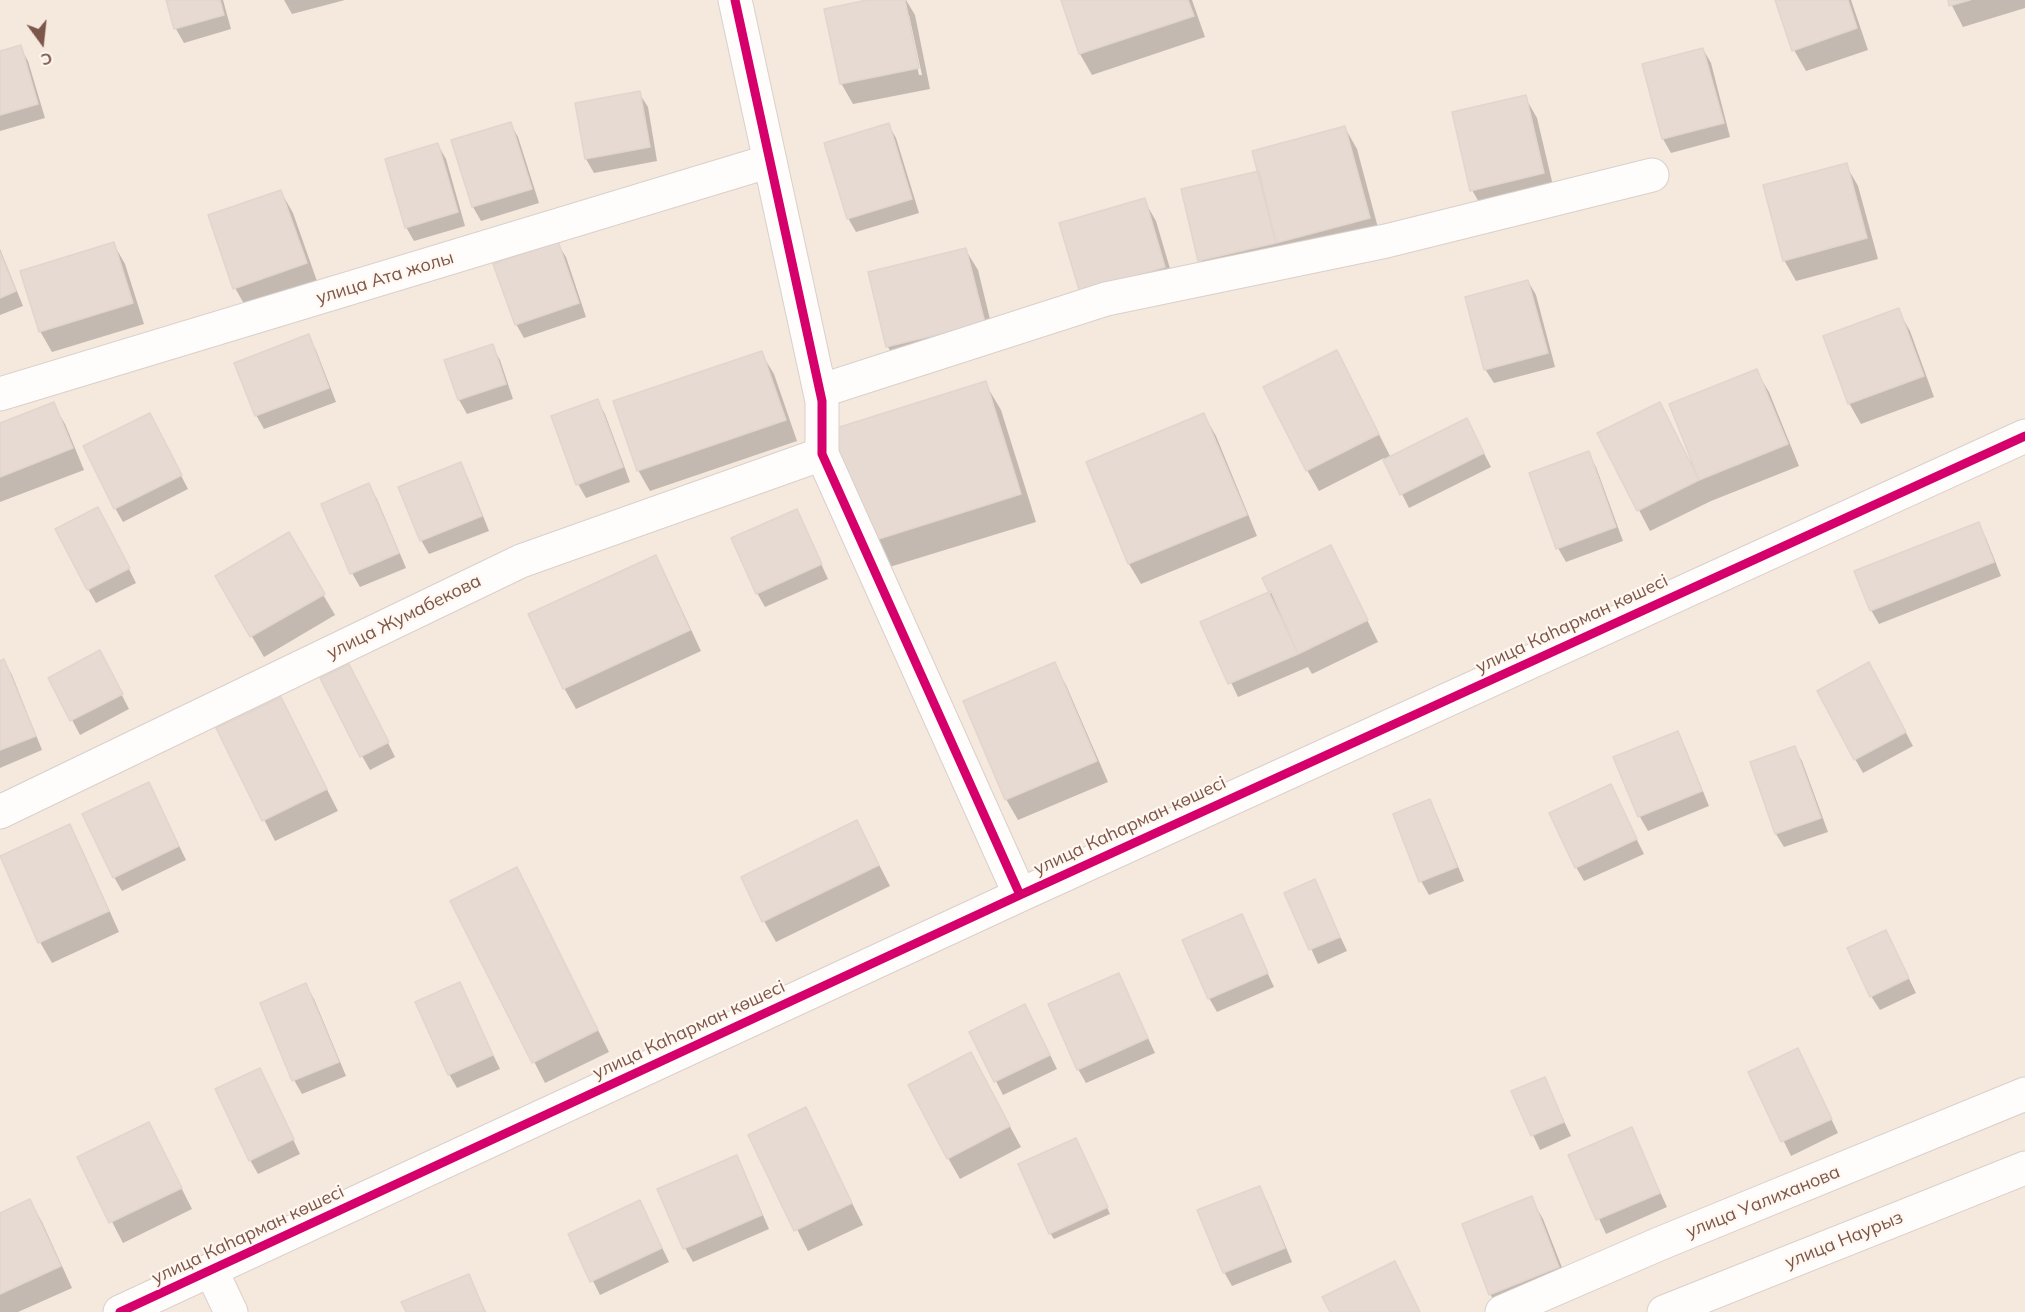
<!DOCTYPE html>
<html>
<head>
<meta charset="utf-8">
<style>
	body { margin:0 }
	#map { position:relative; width:2025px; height:1312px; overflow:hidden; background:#f9f3ed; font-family:Mulish,sans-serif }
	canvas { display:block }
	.north { position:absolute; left:12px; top:12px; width:60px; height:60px; -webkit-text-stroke:4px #fff7f0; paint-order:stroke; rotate:165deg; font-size:16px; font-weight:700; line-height:24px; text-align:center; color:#7b5649 }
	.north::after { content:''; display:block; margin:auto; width:21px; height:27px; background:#7b5649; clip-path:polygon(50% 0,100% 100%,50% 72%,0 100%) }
</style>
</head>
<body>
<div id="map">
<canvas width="2025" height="1312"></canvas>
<div class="north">С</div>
</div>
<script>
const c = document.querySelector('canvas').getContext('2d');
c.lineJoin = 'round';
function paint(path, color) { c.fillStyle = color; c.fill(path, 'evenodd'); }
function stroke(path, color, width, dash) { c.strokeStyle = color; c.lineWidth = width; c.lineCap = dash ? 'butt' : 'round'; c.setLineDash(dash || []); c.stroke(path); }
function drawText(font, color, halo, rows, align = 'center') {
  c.font = font + ' Mulish,sans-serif'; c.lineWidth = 4.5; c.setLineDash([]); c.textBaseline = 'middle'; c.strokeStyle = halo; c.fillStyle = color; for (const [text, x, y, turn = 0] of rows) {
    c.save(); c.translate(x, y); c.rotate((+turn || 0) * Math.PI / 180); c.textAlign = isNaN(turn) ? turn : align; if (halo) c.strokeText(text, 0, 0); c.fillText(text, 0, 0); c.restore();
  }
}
paint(new Path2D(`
	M0,0H2025V1312H0Z`), '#f5e8dd');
paint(new Path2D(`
	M167,0H223L231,29L184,43L176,29Z
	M284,0H345L292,14Z
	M875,0H906L915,15L930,89L853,104L841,83ZM906,15H909L922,75H919Z
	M1063,0H1192L1205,37L1092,75L1080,54Z
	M1776,0H1851L1868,50L1806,71L1794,50Z
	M1949,0H2025V8L1963,27Z
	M20,47L28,61L45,118L0,131V53Z
	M1703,49L1711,63L1730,137L1671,153L1663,139L1644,65Z
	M639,93L648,107L657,161L594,173L586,159Z
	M1525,97L1537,118L1555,194L1484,211L1472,190Z
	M510,123L518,137L539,203L481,221L473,207Z
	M888,124L896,138L919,213L856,232L848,218Z
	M1345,128L1357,149L1381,239L1212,281L1200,260L1259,172Z
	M438,145L446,159L465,226L414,241L406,227Z
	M1846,165L1858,186L1878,259L1796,281L1784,260Z
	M281,192L293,213L318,284L247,309L235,288Z
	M1144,200L1156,221L1176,289L1081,292Z
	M113,243L125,264L144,324L52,352L40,331Z
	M557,243L566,257L586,317L524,338L516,324Z
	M0,249L23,306L0,315Z
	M965,249L978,270L996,344L900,368L888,347Z
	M1528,281L1536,295L1555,367L1494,383L1485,369Z
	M1898,310L1910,331L1934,397L1861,424L1849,403Z
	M308,336L316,350L336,402L264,429L256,415Z
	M492,346L500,360L513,399L467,414L459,400L446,361Z
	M761,353L774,374L797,441L650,491L638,470Z
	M1756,371L1769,392L1799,466L1711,501L1650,531L1599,434L1659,404L1691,463Z
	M1348,373L1391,458L1474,434L1491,467L1409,508L1384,458L1319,491L1307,470Z
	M985,383L1001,410L1036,522L883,569L867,542Z
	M597,400L605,414L630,482L586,498L578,484Z
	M53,404L65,424L84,470L0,502V425Z
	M1204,415L1216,436L1257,536L1141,584L1129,564Z
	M157,429L188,489L123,522L115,508Z
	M1588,453L1596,467L1623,541L1566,562L1558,548Z
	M460,464L468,478L489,531L429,554L421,540Z
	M369,485L377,499L406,568L360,587L352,573Z
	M797,511L828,579L765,607L757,593Z
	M106,523L136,583L96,603L88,589Z
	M1978,524L1986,538L2001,576L1879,624L1871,610Z
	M288,535L335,615L264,657L217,577Z
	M1331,547L1378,642L1312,674L1308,667L1238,697L1202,622L1271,593Z
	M655,557L667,578L701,651L576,709L564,688Z
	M4,661L12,675L42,750L0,768V662Z
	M1054,664L1066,685L1108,782L1018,820L1006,799Z
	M107,666L129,709L80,735L50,678Z
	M1877,678L1913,746L1863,773L1855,759Z
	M357,680L395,757L370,770L362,756Z
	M281,699L338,811L275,841L218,729Z
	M1677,733L1685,747L1709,806L1648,831L1640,817L1615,758Z
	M1794,748L1802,761L1828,832L1784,847L1776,834L1752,763Z
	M1610,786L1644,854L1584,881L1576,867Z
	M156,798L186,860L122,891L114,877Z
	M1429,801L1437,815L1464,881L1429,895L1421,881L1394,815Z
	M857,822L890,886L776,942L764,921Z
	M69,826L81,847L119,932L52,963L40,942Z
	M1314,881L1347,951L1318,964L1286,893Z
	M528,890L609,1052L545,1083L452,901Z
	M1241,916L1274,987L1217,1012L1209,998Z
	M1893,946L1916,993L1880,1010L1871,996Z
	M1119,975L1155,1053L1086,1083L1078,1069Z
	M459,984L500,1069L457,1088L449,1074Z
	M306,985L314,999L346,1076L302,1094L294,1080Z
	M1033,1020L1057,1069L1003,1095L971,1032Z
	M1805,1064L1838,1133L1791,1156L1750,1073Z
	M982,1075L1021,1147L960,1179L948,1158Z
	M1544,1079L1571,1136L1540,1150L1513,1092Z
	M267,1084L300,1154L258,1174L250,1160Z
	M805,1109L863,1225L808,1251L750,1136Z
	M149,1124L192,1209L123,1243L79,1158Z
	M1631,1129L1667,1207L1606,1234L1570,1156Z
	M1079,1146L1110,1214L1054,1239L1050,1233Z
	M736,1157L744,1171L769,1229L693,1262L685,1248L659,1190Z
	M1259,1187L1267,1201L1292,1262L1232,1286L1224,1272Z
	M1531,1198L1543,1219L1570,1288L1501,1312L1490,1294Z
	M30,1201L42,1222L72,1288L18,1312H0V1214Z
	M647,1216L669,1262L600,1295L570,1235Z
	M468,1276L486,1312H407Z`), '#0003');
const building = new Path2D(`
	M166,0H220L224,15L174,29Z
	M867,0H905L919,68L840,84L824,9Z
	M1061,0H1188L1194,16L1079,54Z
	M1775,0H1848L1857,28L1792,51Z
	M1948,0H1970L1949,6Z
	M21,45L38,104L0,115V51Z
	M1703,48L1724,123L1662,139L1642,64Z
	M640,91L650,147L585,159L575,103Z
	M1526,95L1544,173L1470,191L1452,112Z
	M511,122L532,189L472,207L451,140Z
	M889,123L912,199L847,219L824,143Z
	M1345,126L1370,218L1276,243L1252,151Z
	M438,143L458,212L405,228L385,159Z
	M1847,163L1867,238L1783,261L1763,185Z
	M1259,171L1276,243L1198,261L1181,189Z
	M281,190L307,263L233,289L208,215Z
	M1145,198L1165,267L1080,293L1059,223Z
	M558,241L579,303L515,325L493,264Z
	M114,242L133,303L39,332L20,271Z
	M966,248L985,323L886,347L868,272Z
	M0,252L16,291L0,298Z
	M1528,280L1548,353L1484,370L1465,297Z
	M1899,308L1924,376L1848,404L1823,336Z
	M309,334L329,388L255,416L234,363Z
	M493,344L506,384L458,400L444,360Z
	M1337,350L1379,434L1306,471L1263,387Z
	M762,351L786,420L637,471L613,401Z
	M1757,369L1788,444L1699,480L1669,404Z
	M986,381L1021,494L866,543L830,430Z
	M598,399L623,467L576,485L551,416Z
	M54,402L73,448L0,477V423Z
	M1660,402L1699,480L1637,511L1597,433Z
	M150,413L182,475L114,509L83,446Z
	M1204,413L1247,515L1128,564L1086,462Z
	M1467,418L1484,453L1400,495L1383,460Z
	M1589,451L1616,527L1556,549L1529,473Z
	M461,462L482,516L420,541L398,487Z
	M369,483L399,553L350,574L321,504Z
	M98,507L130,568L87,590L55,529Z
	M797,509L822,564L756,594L731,538Z
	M1979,522L1994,562L1870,611L1854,571Z
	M289,532L325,594L250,637L215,576Z
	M1331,545L1368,620L1298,654L1262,578Z
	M656,555L690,630L563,689L528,614Z
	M1271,591L1298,654L1228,684L1200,622Z
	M100,650L123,694L70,721L48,678Z
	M4,659L36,736L0,750V661Z
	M1055,662L1097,761L1005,800L963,701Z
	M1869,662L1906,732L1854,760L1817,691Z
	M349,664L389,742L360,757L320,678Z
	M281,697L327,789L262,821L216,728Z
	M1678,731L1702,791L1638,817L1613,757Z
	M1795,746L1821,818L1775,834L1750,762Z
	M149,782L179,846L113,878L82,814Z
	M1611,784L1637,839L1575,868L1549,813Z
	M1430,799L1457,867L1419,882L1393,814Z
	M857,820L879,865L762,922L741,877Z
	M70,824L109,911L38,943L0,856Z
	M517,867L598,1030L532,1063L450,901Z
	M1315,879L1340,937L1309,950L1284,893Z
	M1242,914L1268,973L1208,999L1182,940Z
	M1886,930L1909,978L1870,997L1847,948Z
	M1119,973L1148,1038L1077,1070L1048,1004Z
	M460,982L493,1055L448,1075L415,1002Z
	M306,983L339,1062L292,1081L260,1003Z
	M1025,1004L1050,1055L994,1082L969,1032Z
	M1798,1048L1832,1119L1781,1142L1748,1072Z
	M971,1052L1010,1126L947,1159L908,1085Z
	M260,1068L294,1139L249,1161L215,1089Z
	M1545,1077L1564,1122L1531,1136L1511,1091Z
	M806,1107L852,1203L794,1231L748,1135Z
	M149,1122L182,1188L109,1223L77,1157Z
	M1632,1127L1660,1193L1596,1220L1568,1155Z
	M1076,1138L1108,1207L1049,1234L1018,1164Z
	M737,1155L762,1215L683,1249L657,1189Z
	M1260,1186L1285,1248L1223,1273L1197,1210Z
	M1532,1196L1559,1267L1489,1295L1462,1224Z
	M30,1199L61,1266L0,1294V1213Z
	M640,1200L662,1248L590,1282L568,1234Z
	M1395,1261L1420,1312H1330L1322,1297Z
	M469,1274L485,1312H406L401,1302Z`);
paint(building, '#e6dad3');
stroke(building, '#e2d5ce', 1.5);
const street = new Path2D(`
	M735,0L822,401V454L1020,895
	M820,391L1106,299L1386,241L1652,175
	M0,394L770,161
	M0,812L521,561L822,454
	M211,1270L231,1312
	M120,1312L1020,895L2025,436
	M1502,1312L1659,1244L2025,1094
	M1664,1312L2025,1168`);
stroke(street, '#d9d0cb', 35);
stroke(street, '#fefdfc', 33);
stroke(new Path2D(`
	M735,0L822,401V454L1020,895
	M120,1312L1020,895L2025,436`), '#d6006c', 9);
drawText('18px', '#7b5649', '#fff7f0', [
	["улица Ата жолы",385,278,-17],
	["улица Жумабекова",404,617,-26],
	["улица Каһарман көшесі",1572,624,-25],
	["улица Каһарман көшесі",1130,826,-25],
	["улица Каһарман көшесі",689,1030,-25],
	["улица Уалиханова",1763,1202,-22],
	["улица Каһарман көшесі",248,1235,-25],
	["улица Наурыз",1844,1240,-22]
]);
</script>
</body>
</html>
